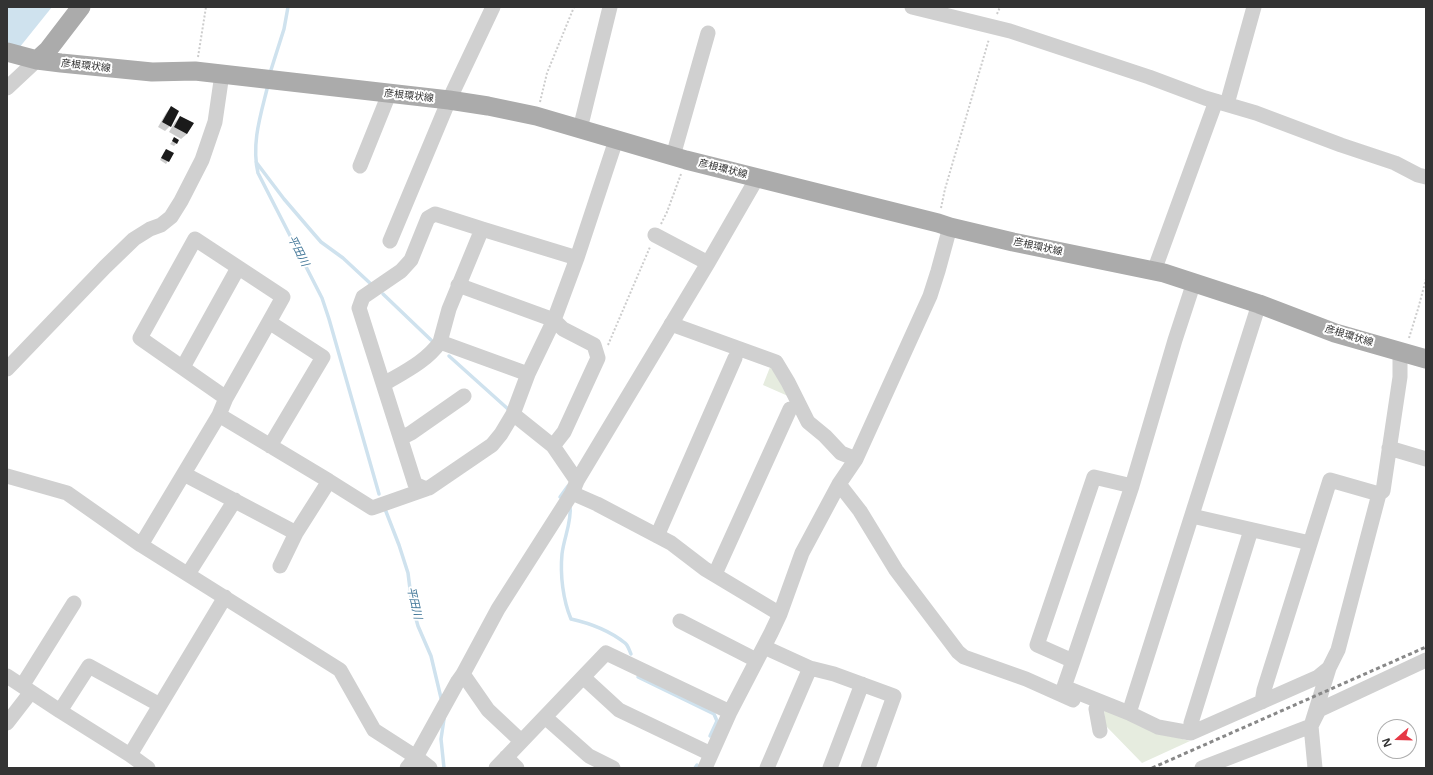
<!DOCTYPE html>
<html>
<head>
<meta charset="utf-8">
<style>
	body { margin:0 }
	#map { position:relative; width:1433px; height:775px; overflow:hidden; background:#fff; font-family:"Open Sans",sans-serif }
	canvas { display:block }
	.frame { position:absolute; inset:0; border:8px solid #333; pointer-events:none }
	.north { position:absolute; left:1377px; top:719px; width:40px; height:40px; box-sizing:border-box; background:#fff; border:1px solid #adadad; border-radius:50%; rotate:250deg; font-size:11px; font-weight:700; line-height:16px; text-align:center; color:#333 }
	.north::after { content:''; display:block; margin:auto; width:14px; height:18px; background:#e63946; clip-path:polygon(50% 0,100% 100%,50% 72%,0 100%) }
</style>
</head>
<body>
<div id="map">
<canvas width="1433" height="775"></canvas>
<div class="frame"></div>
<div class="north">N</div>
</div>
<script>
const c = document.querySelector('canvas').getContext('2d');
c.lineJoin = 'round';
function paint(path, color) { c.fillStyle = color; c.fill(path, 'evenodd'); }
function stroke(path, color, width, dash) { c.strokeStyle = color; c.lineWidth = width; c.lineCap = dash ? 'butt' : 'round'; c.setLineDash(dash || []); c.stroke(path); }
function drawText(font, color, halo, rows, align = 'center') {
  c.font = font + ' "Open Sans","Noto Sans JP",sans-serif'; c.lineWidth = 4; c.setLineDash([]); c.textBaseline = 'middle'; c.strokeStyle = halo; c.fillStyle = color; for (const [text, x, y, turn = 0] of rows) {
    c.save(); c.translate(x, y); c.rotate((+turn || 0) * Math.PI / 180); c.textAlign = isNaN(turn) ? turn : align; if (halo) c.strokeText(text, 0, 0); c.fillText(text, 0, 0); c.restore();
  }
}
paint(new Path2D(`
	M772,362L788,396L763,385Z
	M1104,708L1156,732L1190,741L1142,763L1105,725Z`), '#e6ecdf');
paint(new Path2D(`
	M7,7H52L7,63Z`), '#cfe2ee');
paint(new Path2D(`
	M171,107L170,126L165,131L158,127L166,113Z
	M180,117L192,124L187,134L181,139L169,132L175,122Z
	M174,139L176,144L174,146L170,144Z
	M164,152L168,161L166,164L160,160Z`), '#0003');
stroke(new Path2D(`
	M270,73L284,29L288,7
	M268,85C261,114 251,143 258,173L322,298L329,319L379,494
	M256,162L284,199L314,234L321,242L343,258L372,285
	M383,294L431,340
	M449,356L508,409
	M562,498L560,497L568,486
	M570,505C572,522 564,537 562,554C560,575 563,600 571,619C589,623 610,631 625,643C628,645 629,650 631,654
	M385,509L399,545L408,573L412,605L418,626L431,656L441,698
	M638,677L714,714L717,721L710,736
	M444,768L441,739L444,719
	M695,768L697,765`), '#cfe2ee', 3.5);
paint(new Path2D(`
	M171,106L179,111L171,127L162,122Z
	M180,116L194,123L187,134L174,127Z
	M174,137L179,140L177,144L172,141Z
	M166,149L174,153L169,162L161,158Z`), '#1a1a1a');
stroke(new Path2D(`
	M997,14L1000,7
	M198,57L206,7
	M540,102L547,73L574,7
	M941,208L945,189L989,39
	M661,224L667,212L681,174
	M1409,338L1418,309L1426,279
	M608,345L650,247`), '#cdcdcd', 2, [2, 2]);
stroke(new Path2D(`
	M912,7L1010,31L1149,77L1205,98L1256,113L1341,145L1395,163L1418,175L1426,177
	M7,88L37,60
	M1227,104L1254,7
	M580,129L610,7
	M673,156L708,33
	M360,166L389,94
	M482,229L435,214L428,218L411,260L401,271L363,297L359,308L415,484L424,488H429L492,445L501,434L513,414
	M655,235L708,263
	M390,241L449,100L493,7
	M1154,271L1216,101
	M458,285L554,320L563,329L594,345L598,358L564,432L553,446
	M671,324L776,362L788,382L808,422L825,436L841,453L856,459
	M183,367L238,268
	M7,369L105,267L134,239L150,229L161,225L171,217L181,201L202,160L215,122L222,74
	M528,374L440,342L449,309L482,229L577,258
	M384,384C404,372 427,361 440,342
	M226,398L269,322
	M401,438L411,433L464,396
	M1389,448L1426,459
	M184,474L296,533L329,481L219,415
	M7,476L67,493L141,545L340,670L374,730L416,757L430,768
	M329,481L372,508L429,488
	M577,481L553,446L513,414L528,374L554,320L577,258L616,140
	M839,484L860,511L896,570L958,652L964,657L1026,679L1073,700
	M1132,486L1175,340L1194,282
	M572,493L597,504L671,543L705,569L780,614
	M1192,516L1310,543
	M657,536L735,358
	M141,545L219,415L226,398L140,338L195,239L283,297L269,322L323,357L270,446
	M280,566L296,533
	M188,574L235,500
	M715,574L790,409
	M680,621L756,660
	M764,647L810,668L834,674L894,696L868,768
	M1073,661L1037,645L1094,477L1132,486L1073,661L1064,687L1129,713L1259,304
	M463,674L488,710L521,741
	M7,676L60,711
	M22,686L74,603
	M1099,701L1096,709L1100,731
	M1262,702L1264,690L1330,480L1379,494
	M160,705L89,666L60,711L130,755L225,597
	M730,712L771,633L780,614L802,553L839,484L856,459L930,296L938,271L950,227
	M1129,713L1158,727L1191,733L1318,677L1329,668
	M545,717L589,756L613,768
	M7,723L31,692
	M1191,733V723L1251,530
	M130,755L148,768
	M506,757L517,768
	M407,768L416,757L458,681L463,674L498,609L572,493L577,481L708,263L757,178
	M496,768L583,677
	M705,768L730,712L606,653L583,677L619,710L711,754
	M767,768L810,668
	M830,768L862,684
	M1202,768L1311,726L1319,710L1426,660
	M1315,768L1311,726L1329,668L1338,650L1379,494L1383,491L1400,377V360L1404,352`), '#d0d0d0', 15);
stroke(new Path2D(`
	M7,52L37,60L61,63L152,72L195,71L449,100L488,106L536,116L686,160L938,223L950,227L1013,242L1164,273L1259,304L1335,333L1426,359
	M37,60L48,50L81,7`), '#ababab', 19);
stroke(new Path2D(`
	M1152,768L1426,647`), '#888', 3, [4, 3]);
drawText('10px', '#333', '#fff', [
	["彦根環状線",86,66,6],
	["彦根環状線",409,96,6],
	["彦根環状線",723,169,14],
	["彦根環状線",1038,247,12],
	["彦根環状線",1349,336,17]
]);
drawText('italic 11px', '#3f7597', '#fff', [
	["平田川",298,251,63],
	["平田川",414,603,77]
]);
</script>
</body>
</html>
